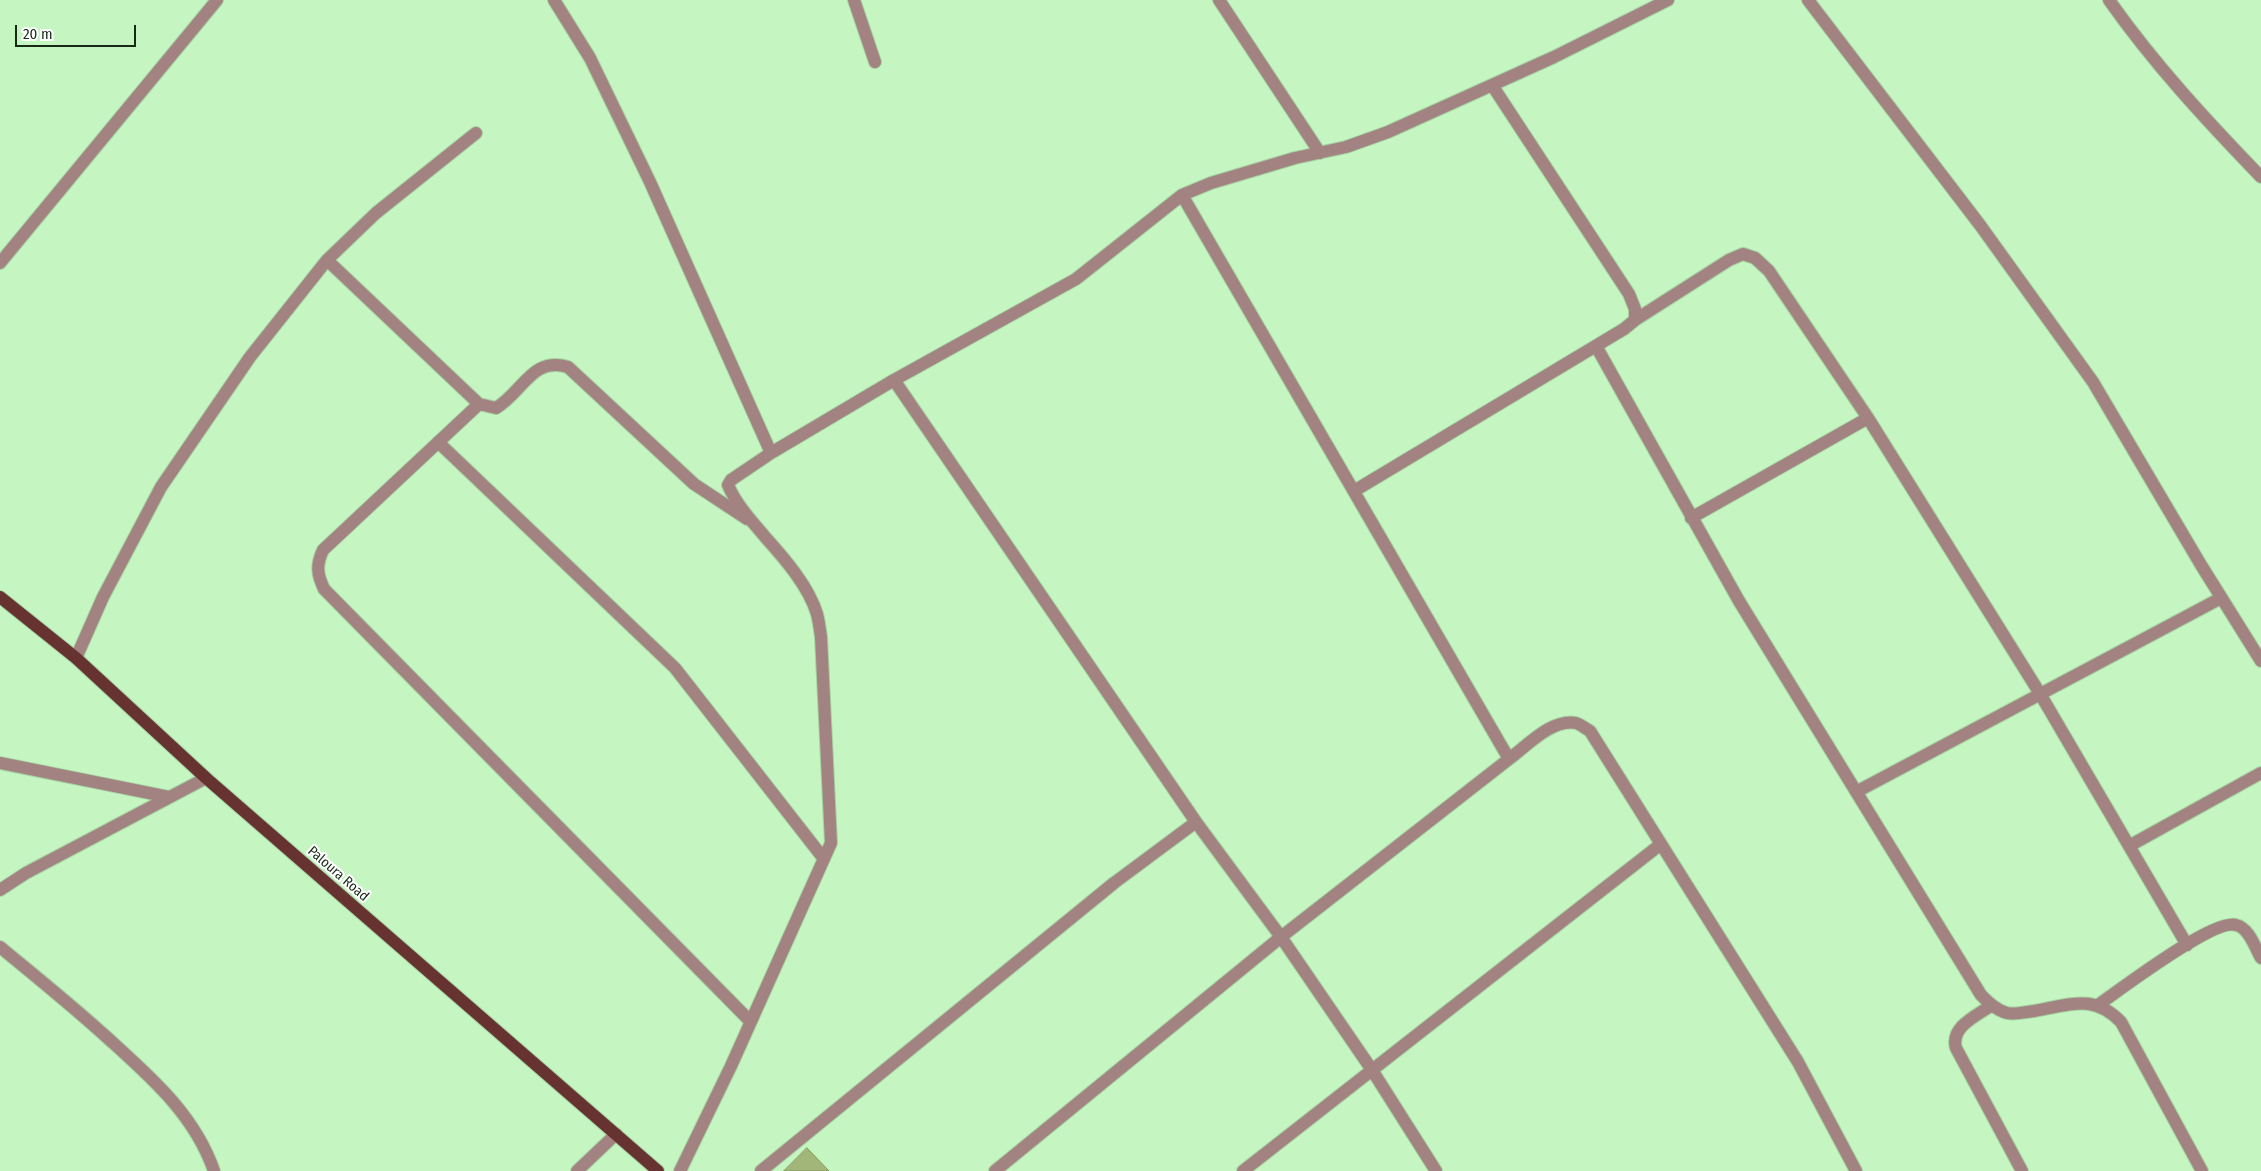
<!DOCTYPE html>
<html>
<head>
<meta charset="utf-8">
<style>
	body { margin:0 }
	#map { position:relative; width:2261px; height:1171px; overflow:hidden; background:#c5f6c2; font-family:"Fira Sans Condensed",sans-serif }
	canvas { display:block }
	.scale { position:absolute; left:15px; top:25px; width:121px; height:22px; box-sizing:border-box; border:2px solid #162915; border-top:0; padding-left:6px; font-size:15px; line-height:18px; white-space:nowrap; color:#162915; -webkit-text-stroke:4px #fff; paint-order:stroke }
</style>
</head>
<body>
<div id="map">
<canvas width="2261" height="1171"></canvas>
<div class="scale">20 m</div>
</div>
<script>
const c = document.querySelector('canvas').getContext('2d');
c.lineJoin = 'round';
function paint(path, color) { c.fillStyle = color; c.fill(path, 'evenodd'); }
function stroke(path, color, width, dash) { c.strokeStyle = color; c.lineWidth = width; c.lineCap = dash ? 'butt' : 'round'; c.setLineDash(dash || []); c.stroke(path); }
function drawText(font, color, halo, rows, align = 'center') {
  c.font = font + ' "Fira Sans Condensed",sans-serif'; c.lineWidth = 4; c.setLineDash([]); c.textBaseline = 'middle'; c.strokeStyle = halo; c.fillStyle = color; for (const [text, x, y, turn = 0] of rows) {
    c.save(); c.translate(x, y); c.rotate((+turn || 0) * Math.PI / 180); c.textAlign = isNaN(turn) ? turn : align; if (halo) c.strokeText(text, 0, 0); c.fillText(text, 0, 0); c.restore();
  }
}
const building = new Path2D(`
	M807,1148L829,1171H784Z`);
paint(building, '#a2b679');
stroke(building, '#829559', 1);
const minor = new Path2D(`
	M554,0L590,58L650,182L771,453
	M854,0L875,62
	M1219,0L1320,153
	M1808,0L1980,225L2093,382L2201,565L2261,661
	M2109,0C2154,64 2207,121 2261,177
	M1182,195L1509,759C1527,746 1552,718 1576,723C1580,724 1586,729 1590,731L1798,1062L1856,1171
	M327,260L479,404L496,408C523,392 532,356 568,367L694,484L747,519
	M0,263L217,0
	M1635,320L1729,260L1743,254L1755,258L1769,271L1868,418L2039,692L2187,945
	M1596,346L1739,601L1981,995C1988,1002 1996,1010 2007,1013C2015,1015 2025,1012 2034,1011C2070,1005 2093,993 2121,1022L2202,1171
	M894,380L1196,822L1281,937L1372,1070L1436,1171
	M479,404L323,550C316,565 317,574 324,589L750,1021
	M438,442L675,668L824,859
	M1354,491L1624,329L1635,320V309L1629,294L1492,85
	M1691,518L1868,418
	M76,658L103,597L161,487L250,357L327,260L376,213L476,133
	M0,763L169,797
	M1856,792L2221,598
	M2129,846L2261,773
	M0,890L26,873L206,778
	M0,947C38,978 75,1008 111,1041C153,1079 195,1116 214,1171
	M1992,1005C1976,1016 1950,1027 1956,1048L2022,1171
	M2098,1005C2121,989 2214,918 2236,925C2249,928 2255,947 2261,958
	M577,1171L616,1134
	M680,1171L731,1066L831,843L821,637C820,630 819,622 817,614C809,587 785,559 766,538C752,521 737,506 728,485L731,480L771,453L894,380L1076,279L1182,195L1211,183L1295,158L1346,147L1388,132L1554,57L1668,0
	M761,1171L1114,883L1196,822
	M995,1171L1281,937L1509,759
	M1243,1171L1661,844`);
const major = new Path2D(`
	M0,597L76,658L206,778L658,1171`);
stroke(minor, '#a6d1a3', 14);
stroke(major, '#a6d1a3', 14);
stroke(minor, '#a38381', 12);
stroke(major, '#663331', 12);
drawText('14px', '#162915', '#fff', [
	["Paloura Road",338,874,41]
]);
</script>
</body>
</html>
